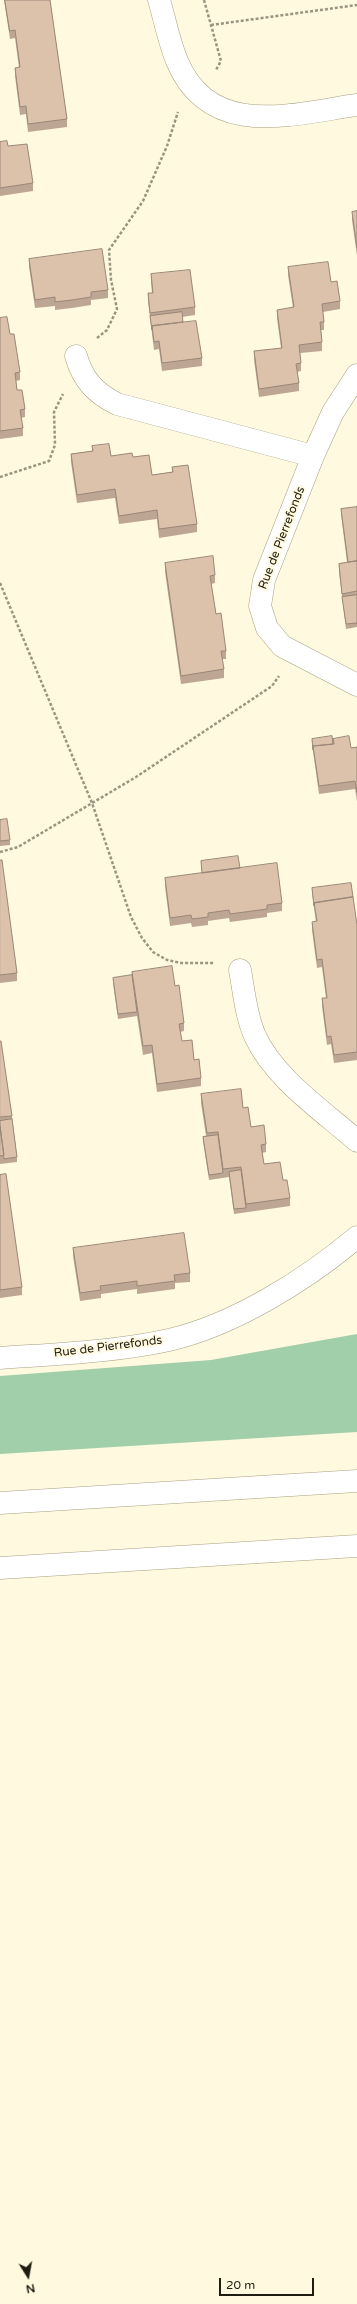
<!DOCTYPE html>
<html>
<head>
<meta charset="utf-8">
<style>
	body { margin:0 }
	#map { position:relative; width:357px; height:2304px; overflow:hidden; background:#fff9df; font-family:"Varela Round",sans-serif }
	canvas { display:block }
	.north { position:absolute; left:8px; top:2256px; width:40px; height:40px; -webkit-text-stroke:3px #fff9df; paint-order:stroke; rotate:169deg; font-size:11px; font-weight:700; line-height:16px; text-align:center; color:#1f1d11 }
	.north::after { content:''; display:block; margin:auto; width:14px; height:18px; background:#1f1d11; clip-path:polygon(50% 0,100% 100%,50% 72%,0 100%) }
	.scale { position:absolute; left:219px; top:2278px; width:95px; height:18px; box-sizing:border-box; border:2px solid #1f1d11; border-top:0; padding-left:5px; font-size:12px; line-height:14px; white-space:nowrap; color:#1f1d11; -webkit-text-stroke:3px #fff9df; paint-order:stroke }
</style>
</head>
<body>
<div id="map">
<canvas width="357" height="2304"></canvas>
<div class="north">N</div>
<div class="scale">20 m</div>
</div>
<script>
const c = document.querySelector('canvas').getContext('2d');
c.lineJoin = 'round';
function paint(path, color) { c.fillStyle = color; c.fill(path, 'evenodd'); }
function stroke(path, color, width, dash) { c.strokeStyle = color; c.lineWidth = width; c.lineCap = dash ? 'butt' : 'round'; c.setLineDash(dash || []); c.stroke(path); }
function drawText(font, color, halo, rows, align = 'center') {
  c.font = font + ' "Varela Round",sans-serif'; c.lineWidth = 4; c.setLineDash([]); c.textBaseline = 'middle'; c.strokeStyle = halo; c.fillStyle = color; for (const [text, x, y, turn = 0] of rows) {
    c.save(); c.translate(x, y); c.rotate((+turn || 0) * Math.PI / 180); c.textAlign = isNaN(turn) ? turn : align; if (halo) c.strokeText(text, 0, 0); c.fillText(text, 0, 0); c.restore();
  }
}
paint(new Path2D(`
	M357,1334V1432L0,1454V1376L211,1360Z`), '#a0cfaa');
const minor = new Path2D(`
	M159,0C165,20 169,42 177,61C210,140 292,114 357,105
	M76,356C83,380 95,393 117,404L313,456
	M357,375L333,412L313,456L264,580L260,606L267,628L282,646L357,685
	M240,970C244,992 246,1016 255,1036C274,1078 323,1111 357,1141
	M0,1358C56,1354 114,1352 169,1340C234,1325 306,1280 357,1237`);
const trunk = new Path2D(`
	M0,1503L357,1481
	M0,1568L357,1546`);
stroke(minor, '#a7a082', 23);
stroke(trunk, '#a7a082', 23);
stroke(new Path2D(`
	M204,0L221,61L216,70
	M211,25L357,5
	M97,338L107,330L117,309L111,280L109,250L143,201L167,146L178,112
	M0,477L49,461L55,445L54,412L63,394
	M0,583L92,803L131,917L142,938L153,952L167,960L181,963H214
	M0,852L18,847L136,777L272,686L279,676`), '#999581', 2.5, [3, 2]);
stroke(minor, '#fff', 22);
stroke(trunk, '#fff', 22);
paint(new Path2D(`
	M4,0H50L67,119V127L28,132L26,114L20,115L15,76V68H19L15,38L10,39Z
	M0,142L8,146L33,183V191L0,196Z
	M357,211V256L352,220V212Z
	M29,259L108,290V298L91,300V305L72,308L55,310V306L35,308L29,267Z
	M288,267L331,282L340,301V309L323,312L324,322V330H321L322,342V351L300,353L301,363V371L297,372L299,383V391L259,397L254,360V351L281,348L277,318V310L293,308L288,275Z
	M151,274L195,307V315L182,317L183,322L202,358V366L162,371L159,349L154,350L148,301V293H152L151,282Z
	M0,318L10,334L20,372V380L16,381L17,390L25,409V417L21,418L23,428V436L0,439Z
	M92,446L111,456L133,457L152,475L172,472V467L197,524V532L159,538L157,519L119,524L115,498L77,503L71,462V454L92,451Z
	M357,507V627L346,629L339,572V564L347,562L341,514V509Z
	M165,563L215,575V583L211,584L216,614L226,651V659H222L224,669V678L181,684L165,572Z
	M312,739L333,743V739L351,748L357,747V801L355,789L319,794L312,744Z
	M0,820L10,840V845L0,846Z
	M0,860L17,973V981L0,983Z
	M201,861L240,868L282,903V911L267,913V917L230,922L229,918L208,921V925L192,927L191,923L170,926L165,886V878L202,873Z
	M312,888L357,925V1060L334,1063L331,1044L327,1045L322,1006V998H326L322,967L317,968L312,930V922H316L312,893Z
	M132,972L175,986L184,1023V1031L180,1032L182,1041L194,1060L201,1078V1086L157,1092L152,1053L143,1055L137,1016L118,1019L113,983V978L132,975Z
	M0,1041L12,1116L17,1157V1162L0,1164Z
	M201,1094L243,1108L251,1127L266,1144V1152L262,1153L264,1164L283,1180L290,1198V1206L234,1214L229,1177L209,1180L203,1141V1137L206,1136L201,1103Z
	M0,1175L22,1287V1295L0,1298Z
	M73,1248L190,1273V1282L175,1283V1289L137,1294V1289L101,1294V1298L80,1301L73,1256Z`), '#bda693');
const building = new Path2D(`
	M5,0H50L67,119L28,124L26,106L20,107L15,68L20,67L15,30L10,31Z
	M7,141L8,146L27,144L33,183L0,188V142Z
	M357,211V248L352,212Z
	M102,249L108,290L91,292V297L72,300L55,302V297L35,300L29,259Z
	M328,262L331,282L337,281L340,301L322,304L324,322H320L322,342L299,345L301,363L296,364L299,383L259,389L254,351L282,348L277,310L294,307L288,267Z
	M190,270L195,307L150,313L148,293H153L151,274Z
	M182,312L183,322L152,326V330L150,316Z
	M7,317L10,334H14L20,372L15,373L17,390H22L25,409L20,410L23,428L0,431V318Z
	M196,321L202,358L162,363L159,341L154,342L152,326Z
	M109,444L111,456L132,453L133,457L149,455L152,475L173,472L172,467L188,465L197,524L159,529L157,510L119,516L115,489L77,495L71,454L93,451L92,446Z
	M357,507V561L348,562L341,509Z
	M213,556L215,575L210,576L216,614L221,613L226,651H221L224,669L181,676L165,563Z
	M357,561V591L342,594L339,564Z
	M357,595V623L346,624L342,597Z
	M332,736L333,744L313,746V750L312,739Z
	M349,736L351,748L357,747V793L355,781L319,786L313,746L334,744L333,739Z
	M7,819L10,840L0,841V820Z
	M238,856L240,868L202,873L201,861Z
	M0,860H2L17,973L0,975Z
	M277,863L282,903L267,905V909L230,914L229,910L208,913V917L192,919L191,915L170,918L165,878Z
	M351,883L353,897L314,903V906L312,888Z
	M353,897L357,925V1052L334,1055L331,1036L327,1037L322,998H327L322,959L317,960L312,922L317,921L314,903Z
	M172,966L175,986L179,985L184,1023L179,1024L182,1041L192,1040L194,1060L199,1059L201,1078L157,1084L152,1045L143,1046L132,972Z
	M132,975L137,1012L118,1014L113,978Z
	M0,1041H1L12,1116L0,1117Z
	M241,1089L243,1108L248,1107L251,1127L264,1125L266,1144L261,1145L264,1164L280,1162L283,1180H287L290,1198L246,1204L241,1167L223,1169L218,1132L207,1133L201,1094Z
	M12,1119L17,1157L4,1159L0,1126V1121Z
	M0,1126L4,1155L0,1156Z
	M218,1135L223,1173L209,1175L203,1137Z
	M241,1170L246,1208L234,1209L229,1172Z
	M6,1174L22,1287L0,1290V1175Z
	M184,1233L190,1273L174,1275L175,1281L137,1286V1281L100,1286L101,1290L80,1293L73,1248Z`);
paint(building, '#dcc1ab');
stroke(building, '#9a8778', 1);
drawText('12px', '#1f1d11', '#fff9df', [
	["Rue de Pierrefonds",282,538,-69],
	["Rue de Pierrefonds",108,1347,-7]
]);
</script>
</body>
</html>
